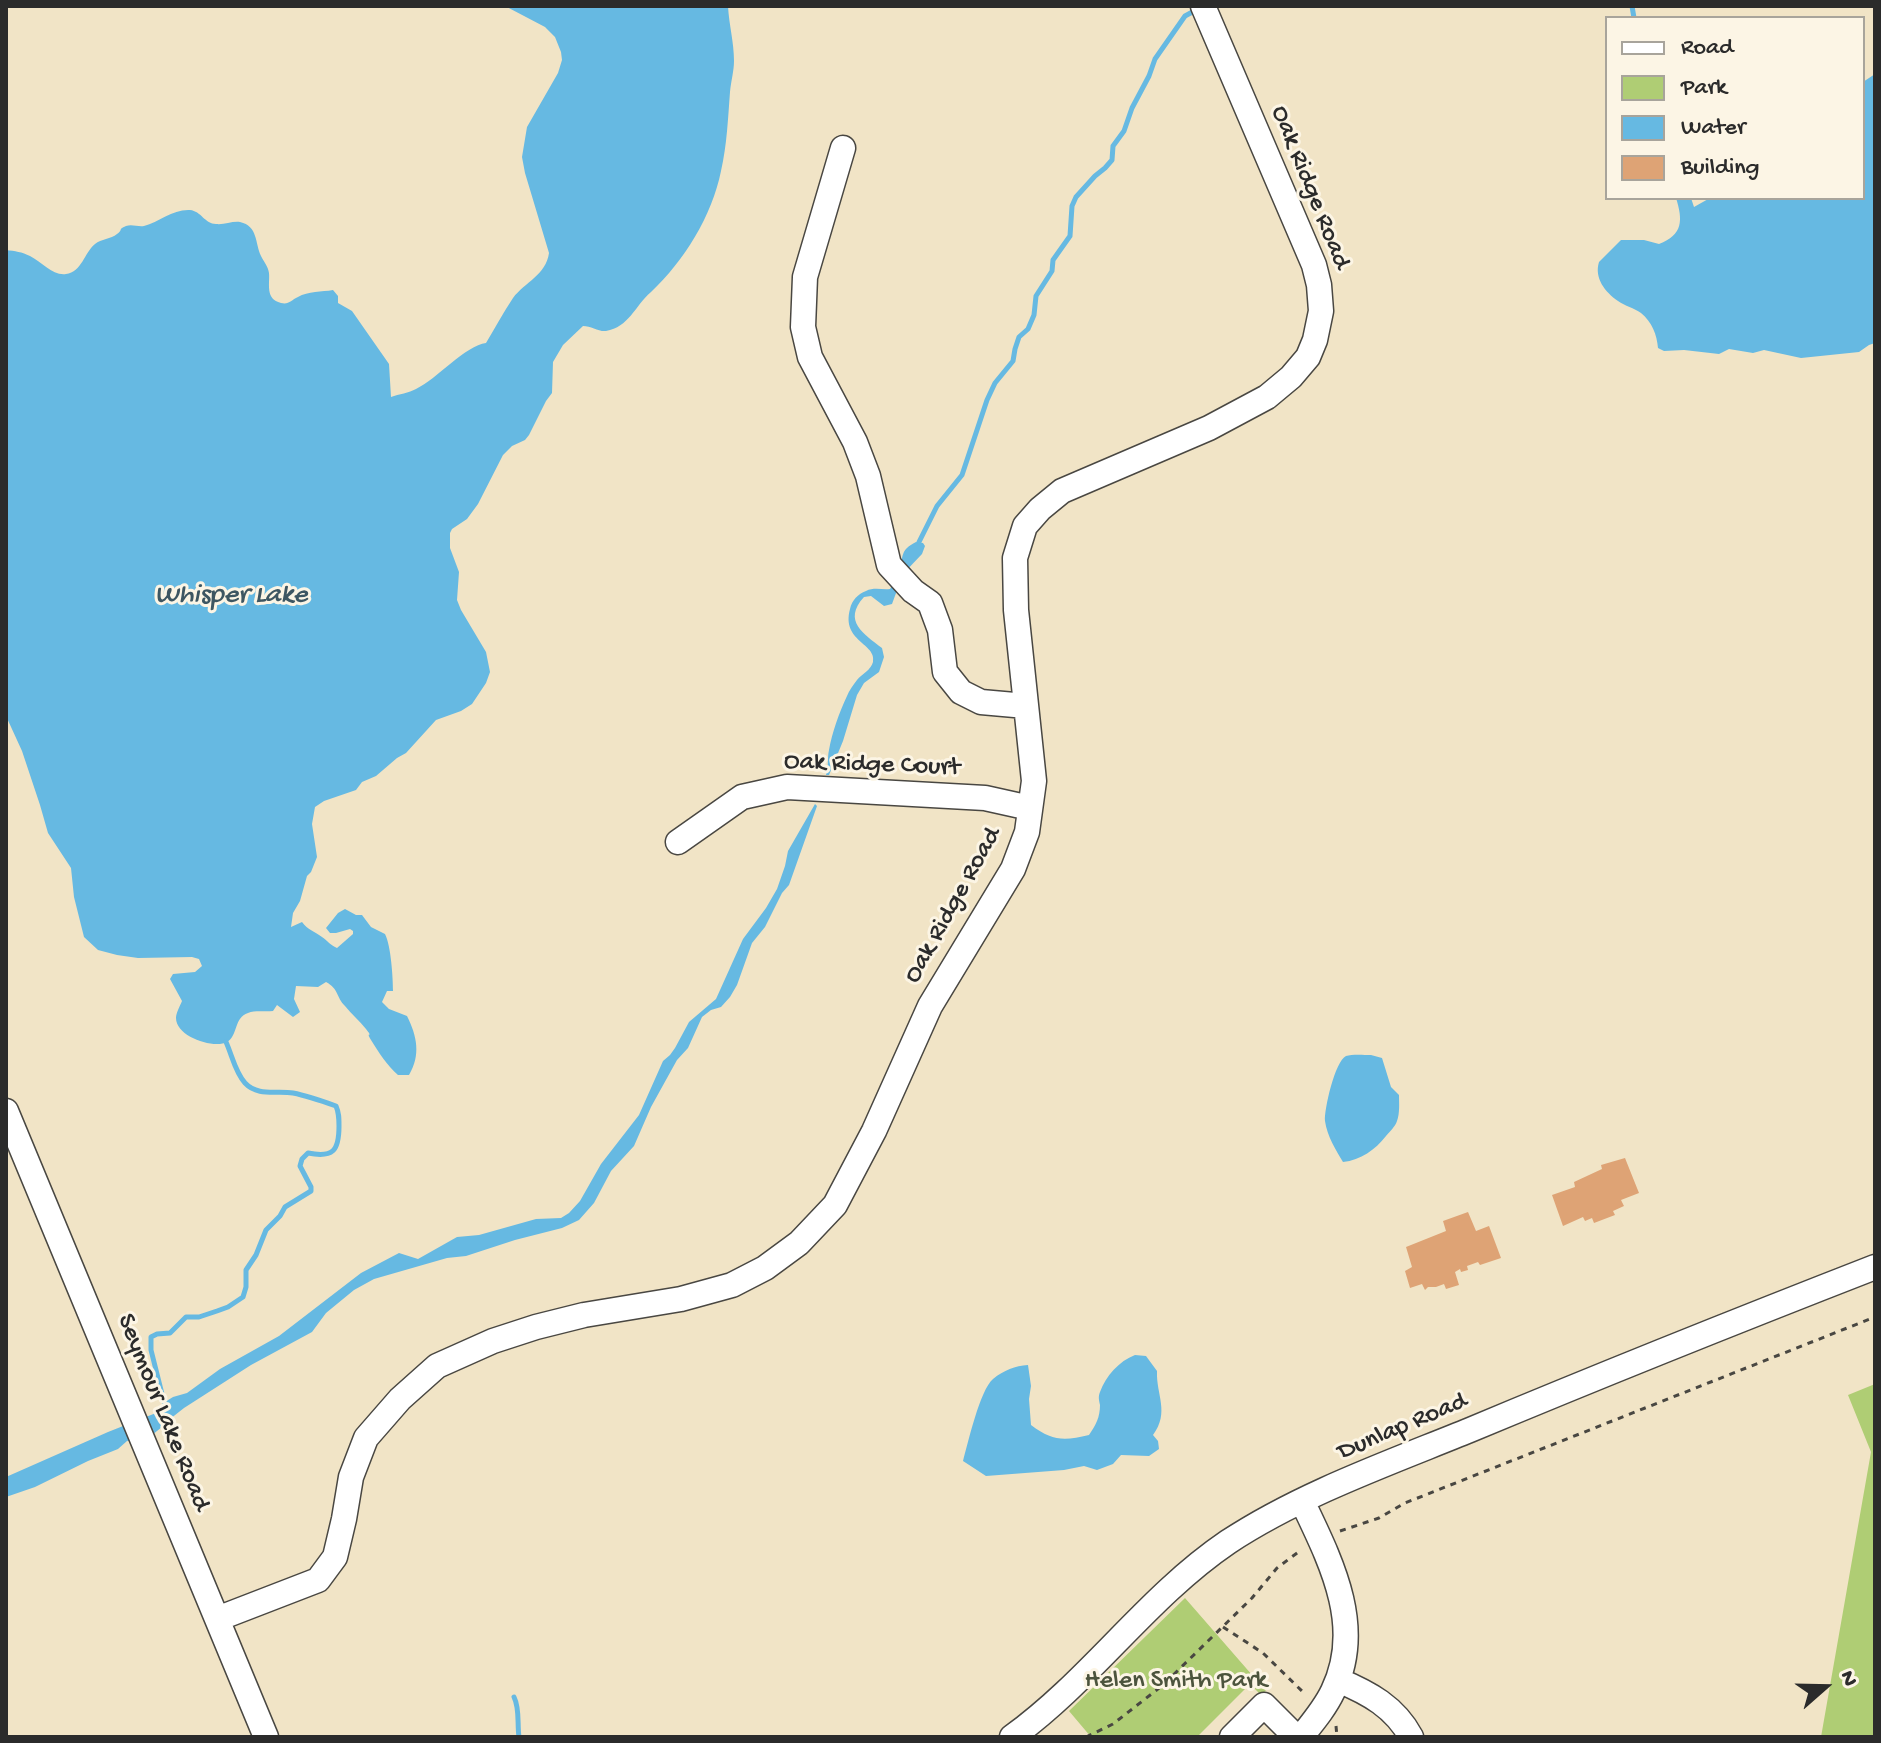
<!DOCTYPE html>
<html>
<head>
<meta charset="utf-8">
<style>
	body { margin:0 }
	#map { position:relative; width:1881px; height:1743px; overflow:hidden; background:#f1e4c6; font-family:"Gochi Hand",sans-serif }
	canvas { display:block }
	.frame { position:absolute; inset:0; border:8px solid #2b2b2b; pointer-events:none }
	.legend { position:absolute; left:1605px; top:16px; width:260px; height:184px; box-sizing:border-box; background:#fcf5e5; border:2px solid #a8a49b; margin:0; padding:10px 14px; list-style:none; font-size:24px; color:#2b2b2b }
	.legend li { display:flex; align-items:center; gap:16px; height:40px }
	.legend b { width:40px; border:2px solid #a8a49b }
	.north { position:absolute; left:1785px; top:1647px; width:80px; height:80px; -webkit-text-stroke:6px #fcf5e5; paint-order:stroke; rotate:70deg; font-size:22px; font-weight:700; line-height:32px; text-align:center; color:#2b2b2b }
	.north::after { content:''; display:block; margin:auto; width:28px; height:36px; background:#2b2b2b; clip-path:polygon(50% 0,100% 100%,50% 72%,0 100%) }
</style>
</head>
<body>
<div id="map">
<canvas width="1881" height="1743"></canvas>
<div class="frame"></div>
<ul class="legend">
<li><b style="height:10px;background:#fff"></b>Road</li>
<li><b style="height:22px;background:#afcd74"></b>Park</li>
<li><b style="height:22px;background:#66b9e2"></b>Water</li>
<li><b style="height:22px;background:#dea375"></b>Building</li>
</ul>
<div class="north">N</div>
</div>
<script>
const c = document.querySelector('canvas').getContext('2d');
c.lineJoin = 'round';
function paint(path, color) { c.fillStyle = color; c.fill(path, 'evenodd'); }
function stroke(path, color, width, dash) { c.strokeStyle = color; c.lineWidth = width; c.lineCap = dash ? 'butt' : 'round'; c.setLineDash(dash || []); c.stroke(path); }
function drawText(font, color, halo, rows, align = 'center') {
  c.font = font + ' "Gochi Hand",sans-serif'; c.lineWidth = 6; c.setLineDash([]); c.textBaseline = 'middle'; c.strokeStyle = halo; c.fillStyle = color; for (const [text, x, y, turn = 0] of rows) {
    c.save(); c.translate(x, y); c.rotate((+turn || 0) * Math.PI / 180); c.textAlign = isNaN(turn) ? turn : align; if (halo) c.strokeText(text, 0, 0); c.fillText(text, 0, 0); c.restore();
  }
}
paint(new Path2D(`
	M1875,1384V1737H1821L1871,1452L1848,1395Z
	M1185,1598L1266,1691L1262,1693H1259L1250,1684L1197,1737H1091L1069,1711Z`), '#afcd74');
paint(new Path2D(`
	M505,6H728C729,25 734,42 734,61C734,71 731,81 730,92C728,118 727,145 721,171C712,216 684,261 651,292C634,307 629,327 606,331C599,332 591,326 583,326L563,345L553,362L552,393L546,401L529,435L525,440L512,446L503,455L478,504L467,519L452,529L450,533V548L459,572L457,600L461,610L486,652L490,672L486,683L472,704L461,711L436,720L406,753L397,758L376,776L362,782L356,790L324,801L315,807L312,824L317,857L311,872L307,876L300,901L293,913L291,927L302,922C308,930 314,931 322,937C328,941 330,945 337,948L353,934V931L350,929L336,933H330L326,928L338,913L345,909L356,915H362L371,927L385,934C391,946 393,977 393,991H387L382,1002L389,1009L407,1016C417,1036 421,1055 409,1075H398C387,1065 379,1053 371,1040C365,1030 374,1039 366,1029C360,1021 351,1014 345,1006C336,997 339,989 326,982L318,987L296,986L294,999L300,1012L293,1017L277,1005L273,1011C265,1012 255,1010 248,1013C234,1017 238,1036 227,1042C214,1049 176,1037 176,1018C176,1013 180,1006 182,1001L170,979L173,974L195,972L202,966L199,959L192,957L138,958L117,955L98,950L84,937L74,897L71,868L48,833L40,805L22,751L6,716V250C15,251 22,252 30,256C42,262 53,276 66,274C82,272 84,253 95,244C101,239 111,239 117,234C124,229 117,230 126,226C132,224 138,227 144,226C159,222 173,209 190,210C201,211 205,224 216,224C224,225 232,221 240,222C258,226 255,243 261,256C264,262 268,266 269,273C270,284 265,299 281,303C289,305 291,300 298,297C308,291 322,292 333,290L338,296V303L352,311L389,364L391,397C399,394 409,393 416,389C437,379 466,345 486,343C495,328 503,313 513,298C525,282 546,275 549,253L525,173L522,157L527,127L558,73L562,60L561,52L555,37L545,27Z
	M1875,74V343L1869,345L1859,352L1801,358L1764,350L1753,353L1729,349L1719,354L1684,350L1664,351L1658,348C1657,335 1652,322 1641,313C1634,308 1625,306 1618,301C1605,292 1594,278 1599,262L1621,240H1644L1659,244C1683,235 1683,220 1676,198H1691L1694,207L1710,198H1863V82Z
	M916,542L923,543L925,546L922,554L903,574L892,604L884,606L871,596L864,597C842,621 864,634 882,648L884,657L879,672L864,683L857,695L843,741L829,775H826C829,766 827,759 829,750C832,733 839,713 847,696C849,691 853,685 857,680C862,674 871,670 873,662C877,643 841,642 850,609C852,600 858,594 866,591C874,587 882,590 890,589C894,583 898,576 899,570C904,555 900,550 916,542Z
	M815,804L817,806L789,885L782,893L765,927L752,943L737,985L730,997L721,1007L711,1010L702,1017L688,1048L677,1060L651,1107L634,1146L611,1171L594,1203L579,1220L562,1228L515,1240L466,1256L447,1258L374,1279L354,1290L326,1313L312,1332L251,1365L184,1408L170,1419V1428L166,1430L162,1427L152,1435L127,1441L118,1449L88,1461L35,1487L6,1497V1477L108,1432L156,1413L165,1402L173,1397L187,1393L220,1369L279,1336L361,1273L399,1253L418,1259L457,1237L479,1235L536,1219L561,1218L569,1213L580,1201L601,1164L639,1115L663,1061L670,1055L675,1048L689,1022L716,999L743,939L766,908L777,889L785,866L788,851Z
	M1371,1055L1382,1058L1391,1087L1399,1095C1399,1103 1400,1113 1397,1121C1395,1127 1390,1131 1386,1136C1375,1150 1361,1160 1343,1162C1336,1150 1327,1136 1325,1121C1324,1110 1335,1061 1346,1056C1352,1054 1364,1055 1371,1055Z
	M1135,1355L1146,1356L1157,1371C1156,1395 1170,1412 1153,1435L1158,1441L1159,1449L1149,1456L1121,1455L1113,1464L1097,1470L1084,1466L1064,1470L986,1476L963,1461C968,1443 980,1390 993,1379C1004,1370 1015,1366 1028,1365L1031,1386L1029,1399L1031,1425C1052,1441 1064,1441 1089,1435C1096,1425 1100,1417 1100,1405C1099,1400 1098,1397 1100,1392C1106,1376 1119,1361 1135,1355Z`), '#66b9e2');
stroke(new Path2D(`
	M1632,6L1634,18
	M919,542L937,506L962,475L987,400L995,383L1013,361L1015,349L1019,337L1028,329L1034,315L1036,296L1052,271L1053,260L1070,236L1072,206L1076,197L1095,176L1105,168L1112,160L1113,146L1124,131L1132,108L1149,76L1155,59L1185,16L1196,10
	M164,1402L151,1350V1337L157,1334L170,1333L186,1317H199L217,1311L228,1307L243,1297L246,1287V1270L256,1255L266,1230L280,1216L285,1207L311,1191V1187L300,1166L302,1159L308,1153C333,1158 339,1151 339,1126C339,1118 339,1113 336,1106C322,1101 308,1096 293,1093C277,1090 258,1097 245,1083C235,1072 232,1055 226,1042
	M514,1697C520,1709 517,1724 519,1737`), '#66b9e2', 5);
paint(new Path2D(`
	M1625,1158L1639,1193L1621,1200L1624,1206L1613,1211L1615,1215L1594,1223L1592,1218L1585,1221L1583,1217L1563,1226L1552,1195L1575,1187L1574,1182L1602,1169L1601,1165Z
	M1468,1212L1476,1231L1489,1226L1501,1258L1480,1265L1478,1262L1467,1266L1468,1270L1461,1272L1460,1269L1455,1272L1459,1285L1446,1289L1444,1284L1436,1287H1428L1425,1290L1422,1284L1410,1288L1405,1271L1412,1267L1406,1247L1446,1231L1443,1221Z`), '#dea375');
const minor = new Path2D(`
	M843,148L805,277L803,327L810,357L855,442L868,476L889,565L913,591L930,603L940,630L945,672L961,692L981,702L1026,706
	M678,842L742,797L787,787L985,798L1030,808
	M6,1111L266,1737
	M217,1619L318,1580L335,1557L344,1519L351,1477L366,1438L400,1399L437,1366L493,1341L536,1327L584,1315L681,1299L732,1285L765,1268L799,1243L835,1205L874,1131L930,1006L1013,869L1027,832L1034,781L1016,610L1015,558L1025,526L1040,509L1062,491L1209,428L1267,397L1291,377L1308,357L1315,340L1321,311L1319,285L1314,265L1203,6
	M1338,1680C1369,1693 1395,1707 1411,1737
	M1012,1737C1091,1680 1147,1597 1228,1542C1301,1494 1389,1463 1470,1430C1604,1374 1739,1320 1875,1267
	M1232,1737L1264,1705L1296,1737
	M1301,1737C1313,1722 1325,1708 1333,1691C1365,1626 1330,1560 1302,1501`);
stroke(minor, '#494742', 27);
stroke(new Path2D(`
	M1340,1531L1379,1518L1405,1503L1875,1317
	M1223,1627L1263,1653L1306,1695
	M1336,1726L1337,1737
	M1086,1737L1113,1724L1163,1685L1252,1598L1277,1568L1301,1550`), '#494742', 3, [6, 6]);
stroke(minor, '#fff', 24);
drawText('26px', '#2b2b2b', '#fcf5e5', [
	["Oak Ridge Road",1309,188,68],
	["Oak Ridge Court",872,766,2],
	["Oak Ridge Road",954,906,-61],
	["Seymour Lake Road",162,1413,68],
	["Dunlap Road",1403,1428,-23]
]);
drawText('26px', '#4c543d', '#fcf5e5', [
	["Helen Smith Park",1176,1682]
]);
drawText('italic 28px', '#3d5662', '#fcf5e5', [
	["Whisper Lake",231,597]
]);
</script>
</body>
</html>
